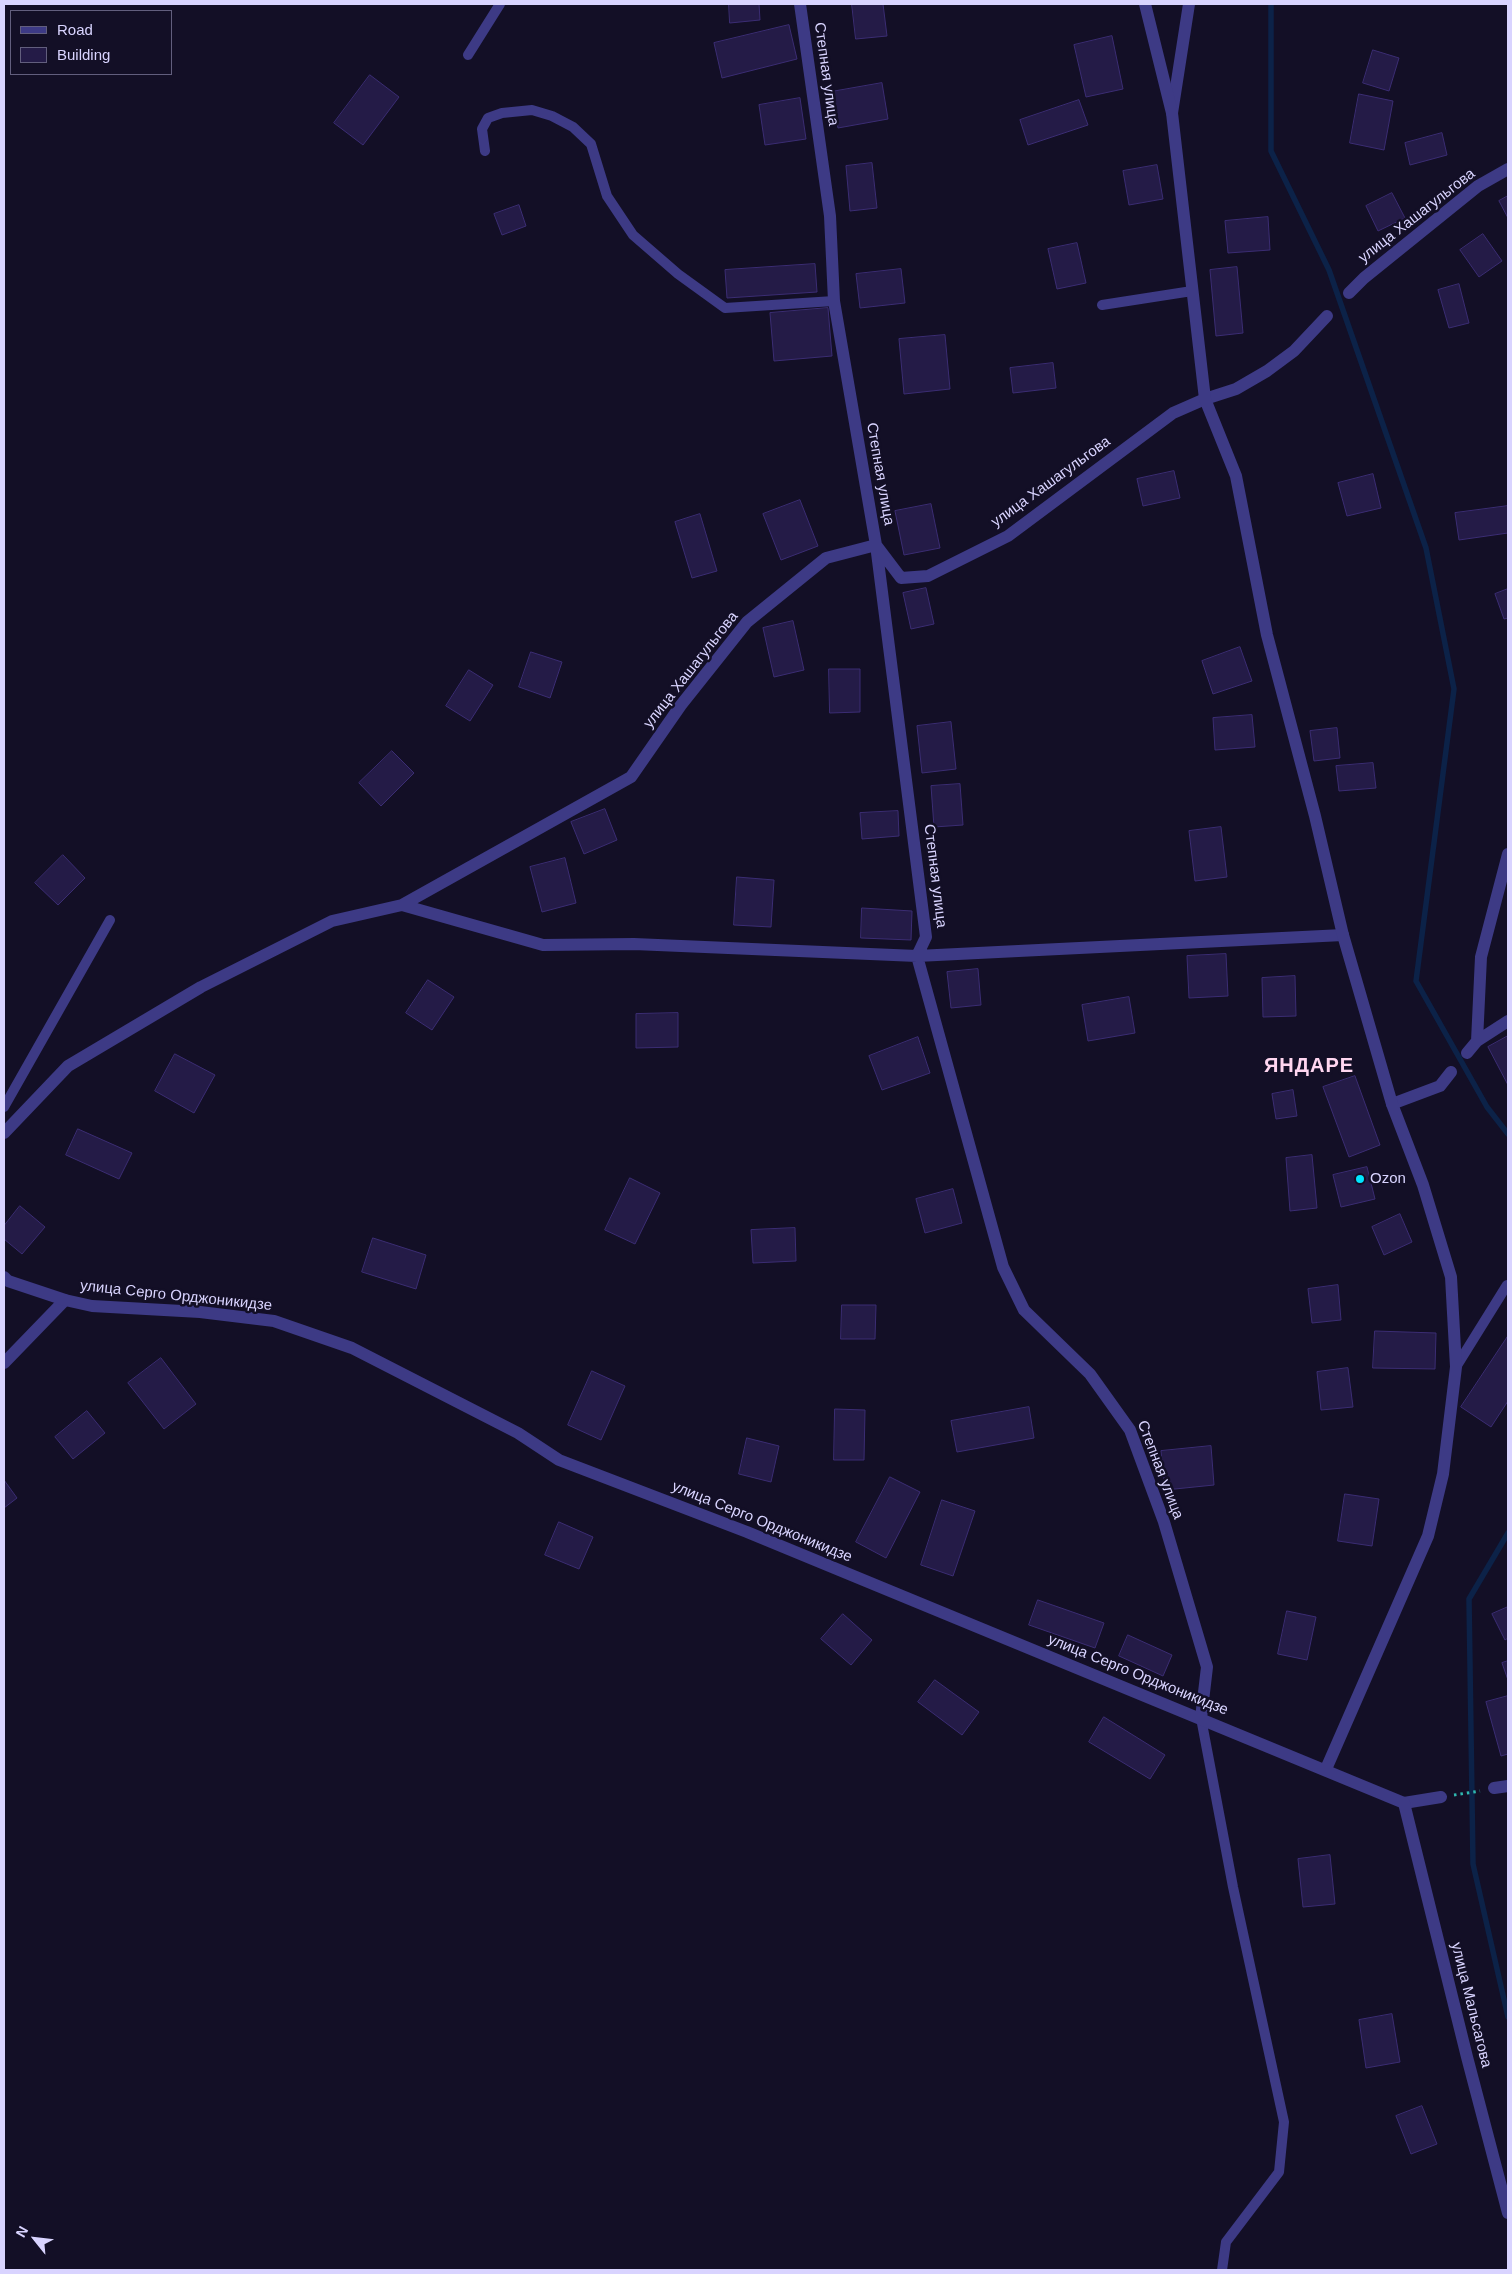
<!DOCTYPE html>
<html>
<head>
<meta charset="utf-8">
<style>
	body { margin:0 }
	#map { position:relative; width:1512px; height:2274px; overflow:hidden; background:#130f26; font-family:Arial,sans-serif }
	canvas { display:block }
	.frame { position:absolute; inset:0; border:5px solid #d9d4ff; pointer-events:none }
	.legend { position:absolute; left:10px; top:10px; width:162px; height:65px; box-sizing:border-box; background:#130f26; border:1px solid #625e7d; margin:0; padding:6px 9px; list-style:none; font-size:15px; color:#d9d4ff }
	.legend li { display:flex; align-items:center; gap:10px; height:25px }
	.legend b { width:25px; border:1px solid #625e7d }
	.north { position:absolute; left:10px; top:2214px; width:50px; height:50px; -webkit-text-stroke:4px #130f26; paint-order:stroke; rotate:299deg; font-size:14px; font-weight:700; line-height:20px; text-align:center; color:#d9d4ff }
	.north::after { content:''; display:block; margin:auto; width:18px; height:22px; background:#d9d4ff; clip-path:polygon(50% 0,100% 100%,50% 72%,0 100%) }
</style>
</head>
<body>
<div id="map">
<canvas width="1512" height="2274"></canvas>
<div class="frame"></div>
<ul class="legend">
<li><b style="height:6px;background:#3d3a85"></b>Road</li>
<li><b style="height:14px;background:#241b47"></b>Building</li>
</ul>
<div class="north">N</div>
</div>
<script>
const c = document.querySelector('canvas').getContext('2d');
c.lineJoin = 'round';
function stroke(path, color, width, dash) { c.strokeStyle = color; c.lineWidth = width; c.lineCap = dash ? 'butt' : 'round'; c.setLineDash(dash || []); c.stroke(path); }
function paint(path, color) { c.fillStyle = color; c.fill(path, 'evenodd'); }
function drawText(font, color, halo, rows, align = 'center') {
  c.font = font + ' Arial,sans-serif'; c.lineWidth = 5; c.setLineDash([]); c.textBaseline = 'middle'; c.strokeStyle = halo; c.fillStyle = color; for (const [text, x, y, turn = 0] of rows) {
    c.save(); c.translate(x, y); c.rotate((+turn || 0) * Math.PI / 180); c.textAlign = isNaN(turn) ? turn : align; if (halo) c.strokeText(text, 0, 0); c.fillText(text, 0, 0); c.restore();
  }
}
stroke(new Path2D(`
	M1271,4V151L1329,270L1426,548L1454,689L1416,981L1487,1107L1508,1134
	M1508,1533L1469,1599L1473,1864L1508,2017`), '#0c2248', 5.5);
const building = new Path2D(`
	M729,4H759L760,20L730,23Z
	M852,4H883L887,36L856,39Z
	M789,25L797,59L722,78L714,43Z
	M1112,36L1123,89L1086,97L1074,45Z
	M1373,50L1399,58L1389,91L1363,83Z
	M370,75L399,97L363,145L334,123Z
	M882,83L888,119L838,128L831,92Z
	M1359,94L1393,101L1384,150L1350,143Z
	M800,98L806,139L765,145L759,105Z
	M1079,100L1088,125L1028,145L1020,120Z
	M1442,133L1447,155L1410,165L1405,143Z
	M872,163L877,208L850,211L846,166Z
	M1157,165L1163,199L1129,205L1123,171Z
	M1392,193L1405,218L1378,231L1366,206Z
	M1508,196V218L1499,201Z
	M519,205L526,226L502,235L494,214Z
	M1268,217L1270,250L1228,253L1225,221Z
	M1483,234L1502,261L1479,277L1460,250Z
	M1077,243L1086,283L1057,289L1048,249Z
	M815,264L817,292L727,298L725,270Z
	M1237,267L1243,333L1216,336L1210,270Z
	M901,269L905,303L860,308L856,274Z
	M1459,284L1469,323L1449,328L1438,290Z
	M828,308L832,356L774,361L770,313Z
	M945,335L950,389L904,394L899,339Z
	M1053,363L1056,388L1013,393L1010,368Z
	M1174,471L1180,498L1143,506L1137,479Z
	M1373,474L1381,508L1347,516L1338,483Z
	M800,500L818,546L781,560L763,514Z
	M931,504L940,548L904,555L895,511Z
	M1508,506V533L1459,540L1455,513Z
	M700,514L717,571L692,578L675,522Z
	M926,588L934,624L911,629L903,593Z
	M1508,589V618L1504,619L1495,594Z
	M793,621L804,670L774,677L763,628Z
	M1240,647L1252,681L1213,694L1202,661Z
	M531,652L562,662L550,698L519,687Z
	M829,669H860V712L830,713Z
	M469,670L493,685L470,721L446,706Z
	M1252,715L1255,747L1215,750L1213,718Z
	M951,722L956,769L922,773L917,726Z
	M1337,728L1340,758L1314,761L1310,731Z
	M392,751L414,773L381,806L359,783Z
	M1373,763L1376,788L1339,791L1336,766Z
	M960,784L963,825L934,827L931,786Z
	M605,809L617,840L584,854L571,822Z
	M898,811L899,836L862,839L860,813Z
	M1221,827L1227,877L1195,881L1189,831Z
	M63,855L85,878L58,905L35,883Z
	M565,858L576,903L542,912L530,867Z
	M737,877L774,880L771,927L734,925Z
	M862,908L912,911L911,940L861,938Z
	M1226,954L1228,996L1189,998L1187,956Z
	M978,969L981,1005L951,1008L947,972Z
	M1295,976L1296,1016L1263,1017L1262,978Z
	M428,980L454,997L432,1030L406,1013Z
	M1129,997L1135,1033L1088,1041L1082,1005Z
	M678,1013V1047L636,1048V1014Z
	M1508,1036V1085L1488,1047Z
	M918,1037L930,1073L882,1090L869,1056Z
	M175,1054L215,1075L194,1113L155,1091Z
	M1355,1076L1380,1145L1349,1157L1323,1087Z
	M1293,1090L1297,1116L1276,1119L1272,1094Z
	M78,1129L132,1153L119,1179L66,1155Z
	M1312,1155L1317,1208L1290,1211L1286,1158Z
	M1367,1167L1375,1199L1341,1207L1333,1175Z
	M630,1178L660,1193L635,1244L605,1230Z
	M953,1189L962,1223L925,1233L916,1199Z
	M20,1206L45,1227L22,1254L4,1239V1226Z
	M1400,1214L1412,1242L1384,1255L1372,1227Z
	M795,1228L796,1261L753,1263L751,1230Z
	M373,1238L426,1255L416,1289L362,1272Z
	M1338,1285L1341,1320L1312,1323L1308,1289Z
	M842,1305H876L875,1339H841Z
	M1375,1331L1436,1333L1435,1369L1373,1368Z
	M1508,1336V1401L1491,1427L1461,1407Z
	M161,1358L196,1404L164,1429L128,1383Z
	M1348,1368L1353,1407L1321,1410L1317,1372Z
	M592,1371L625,1386L601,1440L568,1425Z
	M1029,1407L1034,1438L957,1452L951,1421Z
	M835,1409L865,1410L864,1460H834Z
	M87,1411L105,1433L73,1459L55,1437Z
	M747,1438L779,1446L771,1482L739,1474Z
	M1211,1446L1214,1485L1165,1490L1161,1451Z
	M890,1477L920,1492L886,1558L856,1542Z
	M4,1480L17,1498L4,1508Z
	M1345,1494L1379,1499L1372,1546L1338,1541Z
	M942,1500L975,1511L953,1576L921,1565Z
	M559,1522L593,1537L579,1569L545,1555Z
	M1038,1600L1104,1623L1095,1648L1029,1625Z
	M1508,1607V1638L1505,1640L1492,1614Z
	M1287,1611L1316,1617L1307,1660L1278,1654Z
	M843,1614L872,1640L851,1665L821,1639Z
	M1128,1635L1172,1655L1163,1676L1119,1656Z
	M1508,1661V1680L1502,1663Z
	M935,1680L979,1712L962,1735L918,1702Z
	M1508,1696V1754L1501,1756L1486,1702Z
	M1104,1717L1165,1755L1150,1779L1089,1742Z
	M1330,1855L1335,1904L1303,1907L1298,1859Z
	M1392,2014L1400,2062L1366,2068L1359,2020Z
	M1422,2106L1437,2144L1411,2154L1396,2116Z`);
paint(building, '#241b47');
stroke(building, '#3b2d73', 1);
stroke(new Path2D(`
	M1454,1795L1480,1791`), '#2fb8b0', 3, [2.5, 4]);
stroke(new Path2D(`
	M468,55L500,4
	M485,151L482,129L488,118L502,113L532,110L552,116L573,127L591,144L607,196L633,235L678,274L725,308L834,301
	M1102,305L1192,291
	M4,1107L110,920
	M1456,1367L1507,1285
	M1201,1718L1233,1887L1284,2122L1279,2172L1226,2242L1222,2270`), '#3d3a85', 10);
stroke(new Path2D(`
	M800,4L830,216L834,301L876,545L926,937L917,956L1003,1267L1024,1310L1090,1374L1130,1430L1164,1522L1207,1667L1201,1718
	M1172,113L1189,4
	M1349,293L1364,278L1478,186L1508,169
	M402,905L631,777L681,705L747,622L826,558L876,545L901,578L928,576L1008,536L1173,413L1205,399L1236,389L1267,371L1294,351L1327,316
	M1477,1041L1481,957L1508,854
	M1467,1053L1477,1041L1508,1021
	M1392,1104L1440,1086L1451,1072
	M4,1133L68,1066L201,987L332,921L402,905L543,945L634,944L917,956L1343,935
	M4,1363L65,1300
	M1494,1788L1508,1786
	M1404,1803L1441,1797`), '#3d3a85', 12);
stroke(new Path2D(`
	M1145,4L1172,113L1205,399L1236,476L1267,635L1315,816L1343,935L1392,1104L1423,1185L1451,1277L1456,1367L1443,1474L1428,1536L1326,1769
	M4,1277L8,1281L65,1300L92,1306L200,1312L274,1321L352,1348L518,1433L559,1460L747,1532L1404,1803L1467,2057L1508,2213`), '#3d3a85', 12);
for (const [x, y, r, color] of [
	[1360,1179,5,"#00e5ff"]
]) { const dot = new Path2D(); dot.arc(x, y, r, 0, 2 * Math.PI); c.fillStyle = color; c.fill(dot); stroke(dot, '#130f26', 2); }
drawText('15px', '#d9d4ff', '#130f26', [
	["Степная улица",826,74,82],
	["улица Хашагульгова",1417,216,-38],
	["Степная улица",880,474,80],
	["улица Хашагульгова",1051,482,-36],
	["улица Хашагульгова",691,670,-52],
	["Степная улица",935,876,83],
	["улица Серго Орджоникидзе",176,1296,6],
	["Степная улица",1160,1470,69],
	["улица Серго Орджоникидзе",762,1522,22],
	["улица Серго Орджоникидзе",1138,1675,22],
	["улица Мальсагова",1471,2005,76]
]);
drawText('15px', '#d9d4ff', '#130f26', [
	["Ozon",1370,1179]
], 'left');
c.letterSpacing = '1px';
drawText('bold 20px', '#ffd6f0', '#130f26', [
	["ЯНДАРЕ",1309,1066]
]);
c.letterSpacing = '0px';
</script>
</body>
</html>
